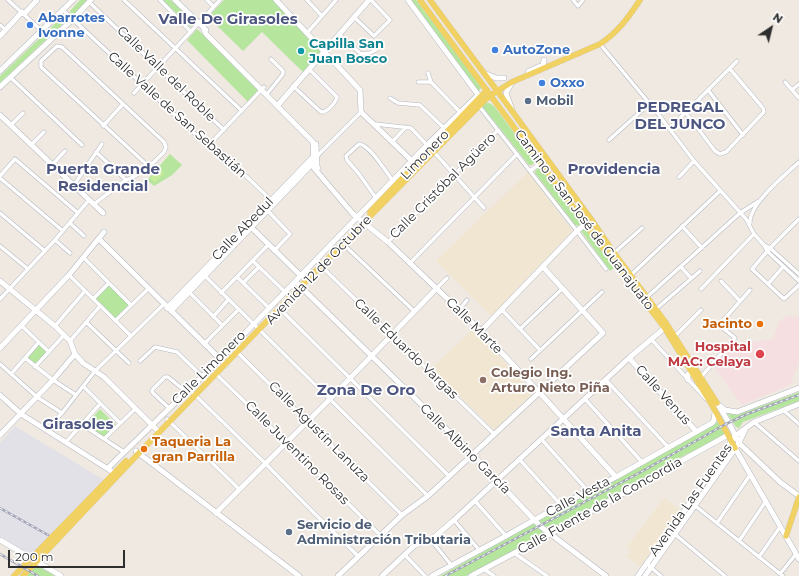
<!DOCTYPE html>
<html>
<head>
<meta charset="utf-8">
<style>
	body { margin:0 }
	#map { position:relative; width:799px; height:576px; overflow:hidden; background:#efe9e1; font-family:Montserrat,sans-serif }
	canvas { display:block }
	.north { position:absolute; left:751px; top:8px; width:40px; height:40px; -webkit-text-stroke:3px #fff; paint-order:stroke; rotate:35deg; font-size:11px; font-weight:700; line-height:16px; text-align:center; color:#2e2e2e }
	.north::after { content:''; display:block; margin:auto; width:14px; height:18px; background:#2e2e2e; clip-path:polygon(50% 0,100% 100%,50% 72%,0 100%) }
	.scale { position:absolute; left:8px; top:550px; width:117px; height:18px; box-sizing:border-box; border:2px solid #2e2e2e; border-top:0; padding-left:5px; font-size:12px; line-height:14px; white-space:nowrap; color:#2e2e2e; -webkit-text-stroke:3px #fff; paint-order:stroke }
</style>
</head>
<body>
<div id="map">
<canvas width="799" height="576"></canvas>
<div class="north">N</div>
<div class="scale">200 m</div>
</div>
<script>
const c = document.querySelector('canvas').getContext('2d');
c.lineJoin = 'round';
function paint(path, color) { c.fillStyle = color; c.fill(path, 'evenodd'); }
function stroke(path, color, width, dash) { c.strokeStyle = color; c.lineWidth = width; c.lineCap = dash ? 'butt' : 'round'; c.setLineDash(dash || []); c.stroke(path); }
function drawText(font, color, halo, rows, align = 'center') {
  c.font = font + ' Montserrat,sans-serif'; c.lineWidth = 3.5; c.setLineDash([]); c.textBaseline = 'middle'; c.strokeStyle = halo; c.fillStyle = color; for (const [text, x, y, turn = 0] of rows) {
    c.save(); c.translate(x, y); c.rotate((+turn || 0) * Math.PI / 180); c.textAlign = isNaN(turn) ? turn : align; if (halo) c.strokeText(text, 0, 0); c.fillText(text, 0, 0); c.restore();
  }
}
paint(new Path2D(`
	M15,426L104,480L31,555L0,536V443Z`), '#e3e1e8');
paint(new Path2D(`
	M528,172L572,231L491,316L436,261Z
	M473,329L534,392L494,430L432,368Z
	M664,498L682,511L640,567L626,556L631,551L627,547Z`), '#f0e6d1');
paint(new Path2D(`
	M789,316L799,317V363L790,385L742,405L712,365L728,346L773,339L780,320Z`), '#f5dfe0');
paint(new Path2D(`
	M80,0H87L74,14L71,15L70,11Z
	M163,0H171L192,21L193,26L190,27Z
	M224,0H274L323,51L304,73L262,32L243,51L208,17Z
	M410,0H416L482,87L478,92Z
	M66,15L68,17V19L0,83V76L63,16Z
	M197,29L260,90L249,103L187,40Z
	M485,103H489L494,106L535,161L534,163L532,165H529L482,106Z
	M170,154L182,165L172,175L154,186L147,180Z
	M538,168L541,169L580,222L581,224L579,226L575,225L535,173V171Z
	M582,227L586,228L614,268L610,271L581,231Z
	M109,284L130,305L116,320L95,299Z
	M40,343L47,352L35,366L26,359Z
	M799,392V401L743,422L739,428L736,427L727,413L737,415Z
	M100,409L116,425L105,437L86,425Z
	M718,422L722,425L725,435L685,455L551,531L539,521L540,519Z
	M534,523L546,535L466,576H440Z
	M36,565L55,576H28V574Z`), '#b6e59e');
paint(new Path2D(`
	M159,168L164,173L155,183L150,178Z`), '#c9ec9a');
const street = new Path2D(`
	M8,0L42,31
	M124,0L242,111
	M160,0L191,32
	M207,0L214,7
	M307,0L322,16
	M573,0L578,6L583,0
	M89,2L224,130
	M63,10L208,146L221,152L272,201
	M354,17L374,36L390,20L371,0
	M0,25L6,30
	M307,33L336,0
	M339,34L361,54L370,53L376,50
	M600,44L659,115L694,161L746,219L754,234L764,245L767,251L799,281
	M57,46L62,47L164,142L166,147L164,152L153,163L146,164L41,67V61Z
	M428,73L431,82L460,112
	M10,77L82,145
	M418,82H431
	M785,82L799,98
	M293,86L321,112C328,112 334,104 337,98V97L309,69
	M708,90L743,135
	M792,90L799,84
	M134,93L220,0
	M267,94L283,74V71L271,59
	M390,98L398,103L420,105L444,128
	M479,106L577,231L606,269
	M686,113L715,151L720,154L726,152L764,112L763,108L730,69
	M375,124L411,128L428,146
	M11,125L23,113
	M103,126L123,104
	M669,129L737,61
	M609,140L649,104
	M392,142L406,127
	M31,145L44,132
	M208,146L264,87
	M96,152L126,180
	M434,152L484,208
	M317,157L321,152L359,114
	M52,165L65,151
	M530,171L541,163
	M0,176L15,159L78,213
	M679,177L694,161
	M0,178L63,231
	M74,185L102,144
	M376,198L359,174L347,160L346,156L359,144C370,145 386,172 393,181
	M94,204L126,180L137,175
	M267,210L290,234L274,251
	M0,213L45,251
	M799,219L770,248L752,269L784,299L799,285
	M70,223L84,236
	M750,223C749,204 785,175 799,162
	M682,226L702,248
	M55,240L70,253
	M341,242L414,311
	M388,242L498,130
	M764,245L770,248L799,274
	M0,246L28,269
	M614,253L642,228
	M84,258L131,305
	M253,261L285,292
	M410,263L517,154
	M320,265L494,434
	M681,267L691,278
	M69,275L131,336
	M204,275L428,496
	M631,275L720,191
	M237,277L269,308
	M721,281L740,301
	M243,283L259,267
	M768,284L783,267
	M436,289L447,278
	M701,289L754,234
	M189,292L222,325
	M221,293L268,245
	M647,297L740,213L759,201
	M0,299L55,240L89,200
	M93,299L109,283
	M278,307L449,476
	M501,309L540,350
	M656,309L700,271
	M459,310L467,300
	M213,317L228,300
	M115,321L148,289
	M86,322L129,363
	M22,326L49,352
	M55,326L85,291
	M520,329L563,288
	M675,336L701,310
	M651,339L706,399
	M70,341L100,306
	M204,344L238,310
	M235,350L402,515
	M25,358L53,380L76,395
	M531,359L602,292
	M140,361L155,347L177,352L206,380
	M0,364L37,397L62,413
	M35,367L64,335
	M214,372L286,442L380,535
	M11,374L39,342
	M701,377L735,338L719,325L750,290
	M606,380L668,447
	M84,387L120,423
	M193,393L265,463L312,511L358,556
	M585,399L642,462
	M169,408L153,393L152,391L153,389L165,377H168L185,391
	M783,410L799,424
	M167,419L239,489
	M754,422L799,461
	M81,424L124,452
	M46,430L62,413L95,371L164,304
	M104,439L136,408
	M542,440L588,491
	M66,442L100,404
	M520,460L561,505
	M475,501L506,536
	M693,504L783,576
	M454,520L480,551
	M717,523L750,475
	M671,531L725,576
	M431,540L452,566
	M739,541L766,501
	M514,553L547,576
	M405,555L425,576
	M759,557L780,527
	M647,564L661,576
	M484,569L494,576
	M780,574L796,554`);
const secondary = new Path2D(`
	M175,0L206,30
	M276,0L360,90L361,112L412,161
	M408,0L479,96
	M24,14L37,0
	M204,30L206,34L313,142L314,168L353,214L388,242L481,331L539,392L616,477
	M0,36L22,12
	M0,71L73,0
	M484,73L496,78H504
	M527,76L529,71L543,65L544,60
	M512,82L506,93L512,110
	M0,87L73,19L91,0
	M278,105L369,0
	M0,115L103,213
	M316,144L317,167L318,168
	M251,227L301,276
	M99,239L226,365
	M0,281L55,326L70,341L75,354L83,363L104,377L159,432
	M298,284L472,454L540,526L606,576
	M167,308L313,157
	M171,311L314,162
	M481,331L577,231L591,219
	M0,348L69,275L104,232
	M629,358L696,431
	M688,380V374L694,371
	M0,395L21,414L116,474
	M717,403L729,423L739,443L780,482L799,496
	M720,406L725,410L737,412L799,388
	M0,435L53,380L75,354
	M735,448L799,559
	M136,451L299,576
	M108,468L220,359L427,145L478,95
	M216,513L329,400L436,289
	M0,540L61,576
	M338,576L402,515L428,496L603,333L543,267
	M382,576L415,545L431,540L454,520L629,358L667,326
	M432,576L506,536L561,505L616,477L712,423L714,420L715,412
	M471,576L550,534L728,435
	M638,576L685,510L735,436L754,422L799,404
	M645,576L739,443L745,430`);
const primary = new Path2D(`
	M420,0L607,253L664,327L712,405L735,448
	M430,0L512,111L591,219L614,253L666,323L717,403
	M370,212L487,90
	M786,536L799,497
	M14,576L126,461
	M23,576L139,453L301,286L483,102L491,95L512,82L600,44C618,32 628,18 640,0`);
stroke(street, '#b4b7c1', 4.5);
stroke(secondary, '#b4b7c1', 6);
stroke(primary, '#c9c9c9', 6);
stroke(street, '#fff', 3.5);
stroke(secondary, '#fff', 5);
stroke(primary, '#f2d163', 5.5);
const rail = new Path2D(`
	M0,508L48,535
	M0,554L38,576
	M445,576L639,473L724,425L747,414L799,395`);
stroke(rail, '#a3a6b8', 2.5);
stroke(rail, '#fff', 1, [3]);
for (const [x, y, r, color] of [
	[30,25,4,"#3f7fe0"],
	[495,50,4,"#3f7fe0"],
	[301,51,4,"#0f9aa8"],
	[542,83,4,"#3f7fe0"],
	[528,101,4,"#5c6f8a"],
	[760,324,4,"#e8710a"],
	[760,354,5,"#e0444e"],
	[483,380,4,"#8d6e63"],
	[144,449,4,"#e8710a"],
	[289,532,4,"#5c6f8a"]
]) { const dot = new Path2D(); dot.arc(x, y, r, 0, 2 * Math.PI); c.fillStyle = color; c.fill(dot); stroke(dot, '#fff', 1.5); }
drawText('bold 13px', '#366cbe', '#fff', [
	["Abarrotes",38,18],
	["Ivonne",38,33],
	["AutoZone",503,50],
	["Oxxo",550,83]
], 'left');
drawText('bold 13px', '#0d838f', '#fff', [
	["Capilla San",309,44],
	["Juan Bosco",309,59]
], 'left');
drawText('13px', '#2e2e2e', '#fff', [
	["Calle Valle del Roble",166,74,44],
	["Calle Valle de San Sebastián",177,115,42],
	["Limonero",425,155,-46],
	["Calle Cristóbal Agüero",443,186,-45],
	["Camino a San José de Guanajuato",584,220,53],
	["Calle Abedul",243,229,-46],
	["Avenida 12 de Octubre",319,270,-46],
	["Calle Marte",474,326,45],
	["Calle Eduardo Vargas",406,349,44],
	["Calle Limonero",209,368,-45],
	["Calle Venus",663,395,48],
	["Calle Agustín Lanuza",319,432,45],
	["Calle Albino García",465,449,45],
	["Calle Juventino Rosas",297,453,45],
	["Calle Vesta",578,497,-28],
	["Avenida Las Fuentes",691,500,-55],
	["Calle Fuente de la Concordia",600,506,-29]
]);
drawText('bold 13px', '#4e5e75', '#fff', [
	["Mobil",536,101],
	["Servicio de",297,525],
	["Administración Tributaria",297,540]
], 'left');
drawText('bold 13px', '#c56008', '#fff', [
	["Jacinto",752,324],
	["Taqueria La",152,442,"left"],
	["gran Parrilla",152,457,"left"]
], 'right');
drawText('bold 13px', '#be3a42', '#fff', [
	["Hospital",751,347],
	["MAC: Celaya",751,362]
], 'right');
drawText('bold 13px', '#785e54', '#fff', [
	["Colegio Ing.",491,373],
	["Arturo Nieto Piña",491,388]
], 'left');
drawText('bold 15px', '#4d5680', '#fff', [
	["Valle De Girasoles",228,20],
	["PEDREGAL",680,108],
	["DEL JUNCO",680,125],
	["Puerta Grande",103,170],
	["Residencial",103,187],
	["Providencia",614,170],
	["Zona De Oro",366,391],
	["Girasoles",78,425],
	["Santa Anita",596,432]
]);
</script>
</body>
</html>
